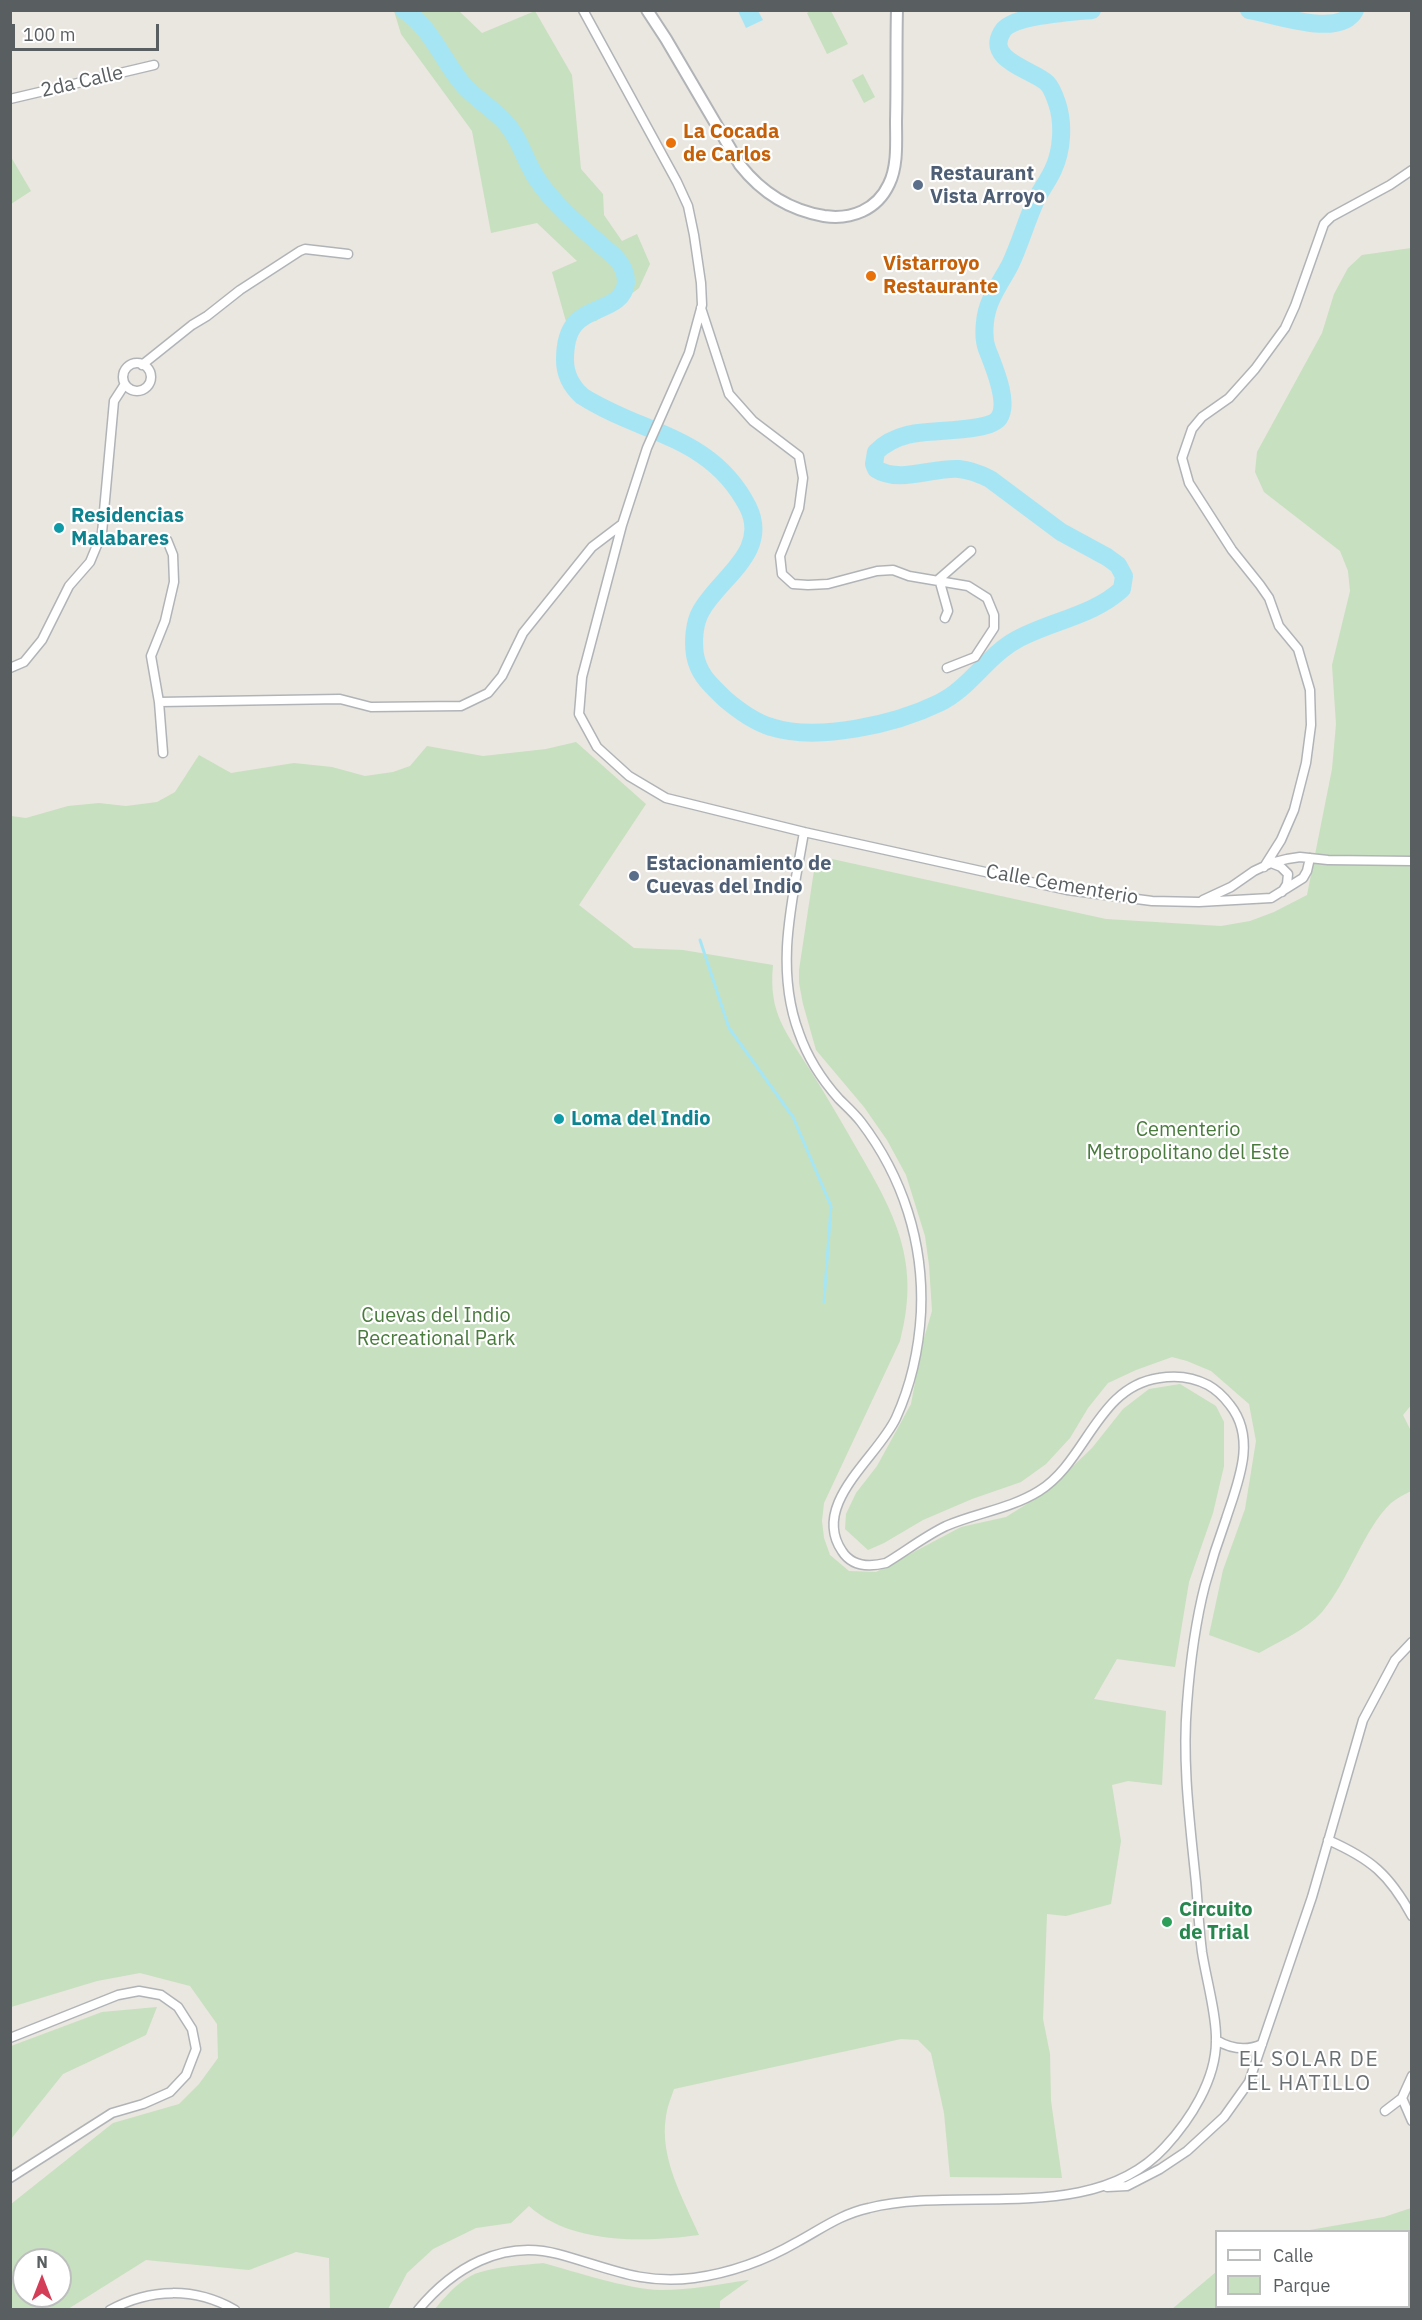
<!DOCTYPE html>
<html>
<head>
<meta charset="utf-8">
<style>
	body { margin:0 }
	#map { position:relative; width:1422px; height:2320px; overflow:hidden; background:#eae6e0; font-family:"IBM Plex Sans",sans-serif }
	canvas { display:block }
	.frame { position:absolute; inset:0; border:12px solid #595e60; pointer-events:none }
	.legend { position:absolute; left:1215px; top:2230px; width:195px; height:78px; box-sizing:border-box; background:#fff; border:2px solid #bdbfbf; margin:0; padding:8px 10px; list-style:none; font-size:18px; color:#595e60 }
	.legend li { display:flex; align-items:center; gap:12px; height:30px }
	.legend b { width:30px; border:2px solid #bdbfbf }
	.north { position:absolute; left:12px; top:2248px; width:60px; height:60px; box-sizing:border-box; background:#fff; border:2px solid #bdbfbf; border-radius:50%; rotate:0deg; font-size:16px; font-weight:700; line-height:24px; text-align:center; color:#595e60 }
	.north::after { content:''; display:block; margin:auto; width:21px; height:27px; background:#d43d57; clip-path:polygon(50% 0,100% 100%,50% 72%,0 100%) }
	.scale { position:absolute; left:12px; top:24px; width:147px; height:27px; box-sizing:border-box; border:3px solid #595e60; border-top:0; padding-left:8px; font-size:18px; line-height:21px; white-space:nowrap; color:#595e60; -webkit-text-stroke:4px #fff; paint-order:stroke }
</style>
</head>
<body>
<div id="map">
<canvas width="1422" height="2320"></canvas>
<div class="frame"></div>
<ul class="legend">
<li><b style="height:8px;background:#fff"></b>Calle</li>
<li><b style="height:16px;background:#c7e0bf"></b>Parque</li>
</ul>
<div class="north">N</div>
<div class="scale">100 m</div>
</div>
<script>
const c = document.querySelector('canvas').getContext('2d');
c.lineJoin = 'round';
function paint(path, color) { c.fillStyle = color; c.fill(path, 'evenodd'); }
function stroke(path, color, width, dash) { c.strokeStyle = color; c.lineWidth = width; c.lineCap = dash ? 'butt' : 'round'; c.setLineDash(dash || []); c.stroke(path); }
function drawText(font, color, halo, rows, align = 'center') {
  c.font = font + ' "IBM Plex Sans",sans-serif'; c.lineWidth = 4.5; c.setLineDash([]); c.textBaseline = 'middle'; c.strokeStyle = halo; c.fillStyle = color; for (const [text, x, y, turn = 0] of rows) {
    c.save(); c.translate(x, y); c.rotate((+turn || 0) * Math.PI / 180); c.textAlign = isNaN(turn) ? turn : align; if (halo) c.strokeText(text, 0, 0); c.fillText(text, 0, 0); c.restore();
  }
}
paint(new Path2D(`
	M813,10L831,11L848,44L827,54L807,13Z
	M394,11H459L482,33L535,11L572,75L581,169L603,194L604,215L622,241L637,234L650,264L639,288L596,321L567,325L552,272L577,261L537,223L491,233L472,131L401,34Z
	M863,74L875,97L864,103L852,80Z
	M11,157L31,191L11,204H10Z
	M1411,248L1412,1404L1403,1415L1411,1431V1491C1405,1494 1397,1498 1391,1503C1363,1530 1349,1580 1322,1612C1306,1630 1280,1641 1259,1653L1209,1635L1223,1570L1245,1509L1256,1441L1249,1404L1211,1371L1187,1361L1172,1357L1136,1370L1108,1383L1088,1408L1070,1438L1046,1464L1021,1482L972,1499L923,1520L884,1543L868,1550L845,1529L846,1514L856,1493L877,1466L911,1404L922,1345L932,1311L929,1265L925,1236L906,1175L887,1140L864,1107L816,1050L803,1004L799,983V970L815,864L821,859H832L1106,919L1221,926L1250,921L1274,912L1307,895L1332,769L1336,724L1332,665L1350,591L1348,571L1340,551L1264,492L1255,472L1257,452L1322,333L1334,294L1348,268L1362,255Z
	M576,742L646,804L579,905L634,948L683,950L773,965C768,1015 787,1033 812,1073C829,1100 845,1128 861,1156C898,1219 920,1266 900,1341L824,1503L822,1521L824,1538L830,1555L849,1571L876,1572L961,1527L1006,1517L1046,1492L1092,1448L1123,1409L1149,1389L1180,1384L1216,1406L1224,1422V1466L1213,1513L1189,1582L1175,1667L1117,1659L1094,1699L1166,1711L1162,1785L1128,1781L1112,1785L1121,1841L1111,1904L1066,1916L1047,1914L1043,2019L1050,2054L1051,2101L1062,2178L950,2177L944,2113L931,2053L918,2040L901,2039L674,2089C671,2098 667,2107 666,2116C659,2158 683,2198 699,2235C645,2242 572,2245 529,2206L511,2223L476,2228L433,2249L407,2273L388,2309H330L329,2258L296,2252L249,2270L146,2260L68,2309H11V2204L113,2123L179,2104L199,2084L218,2058L217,2024L190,1986L140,1973L97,1981L11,2007V816L26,818L68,806L99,803L126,806L157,802L175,792L199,755L231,773L294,763L332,767L365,776L393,772L410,766L427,746L483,756L546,749ZM24,2260H60V2296H24Z
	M157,2007L146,2035L63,2074L11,2139V2046L102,2012Z
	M1411,2208V2286L1409,2287L1408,2232L1304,2231L1384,2217Z
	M543,2263C577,2272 626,2289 661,2290C691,2290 720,2284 749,2280L720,2301V2309H435C444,2298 456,2284 469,2277C485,2267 524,2265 543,2263Z
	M1216,2272V2306L1313,2307L1300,2310L1172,2309Z`), '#c7e0bf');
paint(new Path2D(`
	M738,11H758L763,20L746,28Z`), '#a6e6f4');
stroke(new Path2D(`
	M700,940L729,1028L793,1117L831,1206L824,1302`), '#a6e6f4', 3);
stroke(new Path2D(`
	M404,10C430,26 442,59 461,82C474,98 492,108 505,122C520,138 525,161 537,179C557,209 588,233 615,257C622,264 626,271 626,282C624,309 589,306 575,324C567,333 565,348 565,360C565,375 571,386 582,396C643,435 711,435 748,507C770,552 720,577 701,611C694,623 693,642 695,655C699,676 711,685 725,699C738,710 754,722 771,727C818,742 896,724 939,703C969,689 987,656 1016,640C1050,621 1093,616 1122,589L1124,576L1118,565L1107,557L1061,532L990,479C980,474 970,470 959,469C933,467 900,484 876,469L874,464L876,452C885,443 895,438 907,435C927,429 989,433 999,418C1010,402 993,365 987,349C984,341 984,331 985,322C987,300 1000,284 1010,265C1020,244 1026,222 1035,202C1040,191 1048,181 1053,170C1062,151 1064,124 1057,103C1055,97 1052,88 1047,83C1034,70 985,61 1002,32C1011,15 1073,12 1092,10
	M1249,10C1275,14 1340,39 1355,10`), '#a6e6f4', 18);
const minor = new Path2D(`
	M583,10L677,182L688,206L694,235L701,283L702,305L689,353L647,448L622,525L582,677L579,714L597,747L629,776L666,798L804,832L1067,890L1152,901L1199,902L1271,898L1303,878L1307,871L1310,858
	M10,99L154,65
	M701,308L729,394L753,421L799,456L803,478L799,508L780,556L782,574L793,584L808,585L828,584L877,571L893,570L909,576L968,586L987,598L994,615V628L975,657L947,668
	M123 377a14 14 0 1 1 28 0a14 14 0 1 1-28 0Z
	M142,365L192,325L207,316L240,290L300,251L305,249L348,254
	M945,618L948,611L939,579L971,551
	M10,668L24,662L42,640L69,586L90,562L102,533L114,401L125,384
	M159,702L340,699L371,707L461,706L488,693L502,676L523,633L592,547L621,525
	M163,753L159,702L151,656L165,621L174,582L173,555L167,540
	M1271,863L1281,867L1288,874L1287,884L1282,892
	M1264,867L1281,840L1294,810L1306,763L1311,725L1310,690L1298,649L1279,626L1269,598L1260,585L1232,550L1189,483L1182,458L1192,429L1202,417L1229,398L1255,369L1285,328L1295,306L1324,224L1331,217L1390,185L1412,170
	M1203,900L1231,887L1254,871L1271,863L1287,859L1300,857L1328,860L1412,861
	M1328,1840C1371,1859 1389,1874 1412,1916
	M10,2038L118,1995L139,1991L161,1995L178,2007L192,2029L196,2049L186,2075L170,2092L143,2104L112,2113L10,2178
	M1216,2040C1231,2049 1247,2051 1262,2044
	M1402,2098L1412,2121
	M1385,2111L1402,2098L1412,2076
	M1107,2187L1127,2186L1160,2169L1187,2151L1224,2117L1249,2082L1312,1897L1363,1720L1395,1660L1412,1642
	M110,2310C150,2288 195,2287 235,2310
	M418,2310C453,2268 502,2239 558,2254C607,2267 640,2285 694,2278C730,2273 766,2260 797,2242C821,2229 841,2214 869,2208C961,2185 1093,2226 1165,2147C1190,2120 1216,2080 1216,2041C1217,2016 1206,1978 1202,1952C1199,1929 1198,1906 1196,1883C1190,1823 1182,1764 1187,1704C1190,1664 1195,1624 1205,1585C1211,1563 1218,1541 1226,1519C1238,1482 1257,1439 1230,1405C1224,1397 1217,1390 1208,1385C1193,1377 1176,1375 1159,1378C1097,1387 1087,1461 1039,1491C1010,1509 976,1513 946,1526C925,1536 906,1551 886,1563C870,1567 852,1567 842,1551C810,1504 878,1457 896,1418C911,1385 919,1348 921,1312C924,1243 903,1177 861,1122C854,1113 846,1106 839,1099C822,1080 807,1056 799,1033C774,967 793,898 804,832`);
const tertiary = new Path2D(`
	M647,10L666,39L740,165C762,193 789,210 824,216C851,220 877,210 889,184C898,166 896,141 896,121C897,84 896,47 897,10`);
stroke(minor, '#b1b4b7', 11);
stroke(tertiary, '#b1b4b7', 14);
stroke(minor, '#fff', 8);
stroke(tertiary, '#fff', 10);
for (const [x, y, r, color] of [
	[671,143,6,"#e8710a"],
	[918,185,6,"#5c6f8a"],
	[871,276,6,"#e8710a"],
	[59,528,6,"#0f9aa8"],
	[634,876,6,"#5c6f8a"],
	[559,1119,6,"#0f9aa8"],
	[1167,1922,6,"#2e9e5b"]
]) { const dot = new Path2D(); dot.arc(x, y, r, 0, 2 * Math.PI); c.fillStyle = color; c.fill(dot); stroke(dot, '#fff', 2); }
drawText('20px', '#595e60', '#fff', [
	["2da Calle",82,82,-13],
	["Calle Cementerio",1062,885,10]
]);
drawText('bold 20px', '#c56008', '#fff', [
	["La Cocada",683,132],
	["de Carlos",683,155],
	["Vistarroyo",883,264],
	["Restaurante",883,287]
], 'left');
drawText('bold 20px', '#4e5e75', '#fff', [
	["Restaurant",930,174],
	["Vista Arroyo",930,197],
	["Estacionamiento de",646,864],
	["Cuevas del Indio",646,887]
], 'left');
drawText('bold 20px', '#0d838f', '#fff', [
	["Residencias",71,516],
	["Malabares",71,539],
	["Loma del Indio",571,1119]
], 'left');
drawText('20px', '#497b3d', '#fff', [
	["Cementerio",1188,1130],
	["Metropolitano del Este",1188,1153],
	["Cuevas del Indio",436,1316],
	["Recreational Park",436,1339]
]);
drawText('bold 20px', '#27864d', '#fff', [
	["Circuito",1179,1910],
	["de Trial",1179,1933]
], 'left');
c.letterSpacing = '1.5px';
drawText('21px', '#6a7072', '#fff', [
	["EL SOLAR DE",1309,2060],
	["EL HATILLO",1309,2084]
]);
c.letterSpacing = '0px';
</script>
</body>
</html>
